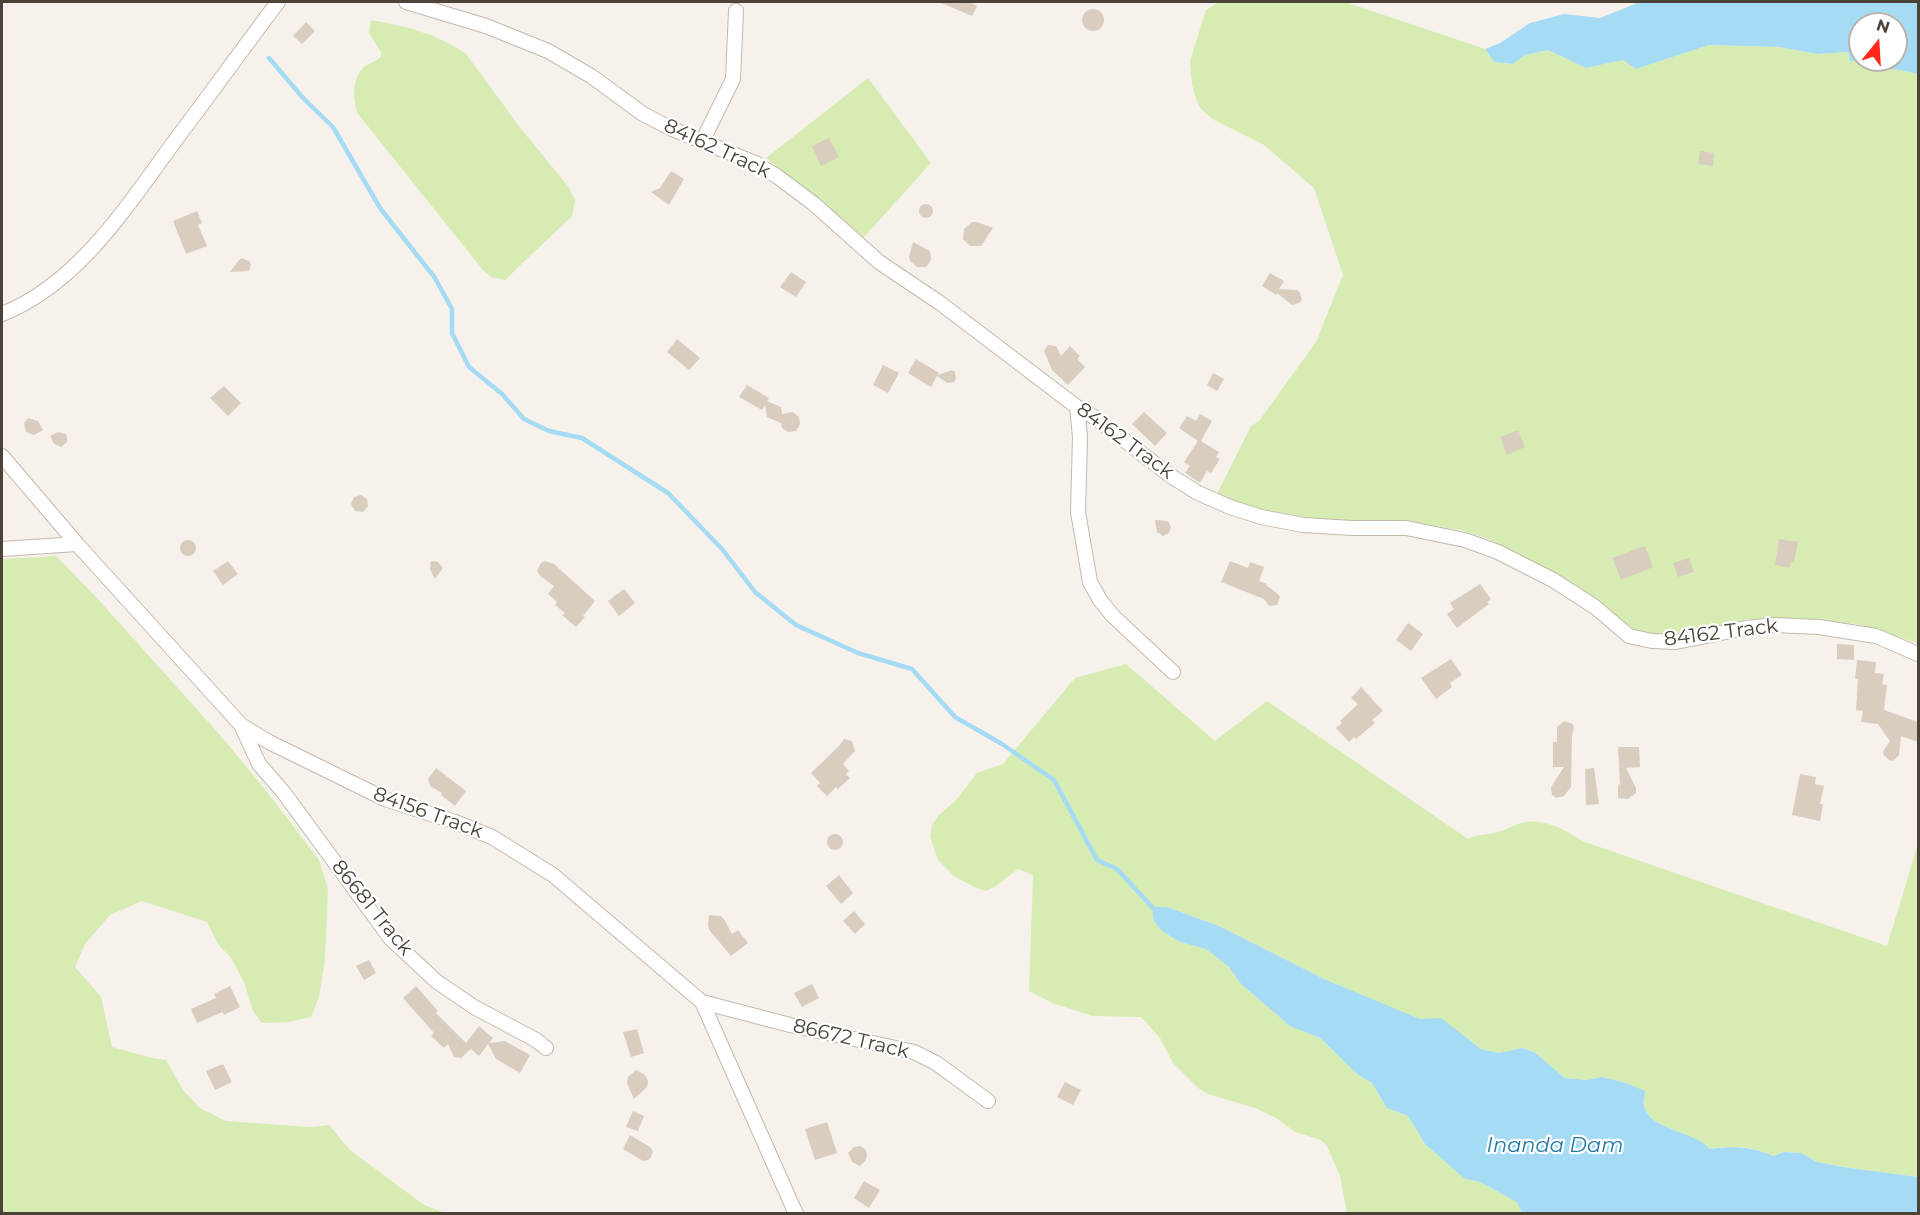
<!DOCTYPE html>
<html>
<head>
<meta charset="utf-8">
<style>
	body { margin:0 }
	#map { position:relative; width:1920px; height:1215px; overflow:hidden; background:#f6f2eb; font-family:Montserrat,sans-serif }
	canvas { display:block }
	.frame { position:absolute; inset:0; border:3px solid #4b4238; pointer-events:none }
	.north { position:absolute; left:1848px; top:12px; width:60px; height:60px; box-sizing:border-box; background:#fff; border:2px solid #b7b3af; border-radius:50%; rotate:18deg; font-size:16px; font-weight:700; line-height:24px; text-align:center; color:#4b4238 }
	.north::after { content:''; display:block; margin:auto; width:21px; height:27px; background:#ff2819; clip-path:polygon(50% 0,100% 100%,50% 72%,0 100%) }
</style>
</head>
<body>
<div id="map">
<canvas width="1920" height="1215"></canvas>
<div class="frame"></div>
<div class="north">N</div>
</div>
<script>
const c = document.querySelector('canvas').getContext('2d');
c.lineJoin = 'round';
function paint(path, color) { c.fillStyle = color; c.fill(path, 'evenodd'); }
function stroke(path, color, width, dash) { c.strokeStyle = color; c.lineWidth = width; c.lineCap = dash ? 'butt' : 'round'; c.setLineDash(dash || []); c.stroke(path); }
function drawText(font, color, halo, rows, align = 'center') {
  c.font = font + ' Montserrat,sans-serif'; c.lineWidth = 4.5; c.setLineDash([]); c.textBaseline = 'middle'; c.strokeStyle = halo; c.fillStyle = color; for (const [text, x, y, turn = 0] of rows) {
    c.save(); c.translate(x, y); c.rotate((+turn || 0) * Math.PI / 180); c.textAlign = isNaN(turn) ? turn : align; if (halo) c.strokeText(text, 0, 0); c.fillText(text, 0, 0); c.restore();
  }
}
paint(new Path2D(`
	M1219,2L1348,3L1485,49L1494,62L1513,64L1525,55L1548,50L1586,68L1623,60L1636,69L1709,45L1779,47L1817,54L1848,52L1850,61L1865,62L1875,67L1900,70L1918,74V643L1855,624L1802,619H1748L1678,634L1648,635L1632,628L1565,580L1486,538L1461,530L1405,521L1332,520L1300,517L1248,507L1216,496L1251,426L1259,421L1316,342L1343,275L1314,188L1264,145L1214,120L1201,109L1197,101L1192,85L1190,61L1206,10Z
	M371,20C405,26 436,33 466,54L522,130L568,186L575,200L572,216L505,280L491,277L483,270L358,114C352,99 352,74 367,65C374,61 379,61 382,54L369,33Z
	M868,78L931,163L864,237L766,158Z
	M56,556L96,597L220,735L264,788L319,860L328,889L325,959L319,997L311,1017L289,1022L262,1023L253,1011L244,982L231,958L218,944L207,922L142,901L110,915L85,944L75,967L101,997L112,1047L152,1058L166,1060L183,1090L200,1108L226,1121L310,1127L329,1125L350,1150L424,1205L445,1213H2V559Z
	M1126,664L1215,741L1267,701L1468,839C1479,833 1483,836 1494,833C1505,831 1515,824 1525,822C1546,819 1566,830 1582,841L1887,946L1918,844V1177L1843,1167L1817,1162L1801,1153L1784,1152L1773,1156C1752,1146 1732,1145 1710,1149C1694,1130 1650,1131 1644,1106C1643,1102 1645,1096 1645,1092L1626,1083L1602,1077L1586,1080L1565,1078L1534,1052L1522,1048L1499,1053L1481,1049L1441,1019H1420L1399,1011L1324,979L1219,926L1167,907L1180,942L1206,949L1229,967L1241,984L1290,1026L1320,1038L1358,1075L1372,1083L1387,1108L1408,1116L1425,1144L1451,1167L1465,1179L1480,1182L1517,1202L1522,1213H1347L1340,1176L1327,1146L1321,1140L1295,1132L1278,1119L1255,1108L1208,1094L1198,1088L1173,1063L1160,1038L1141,1017L1092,1016L1052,1003L1029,991L1033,875L1018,869L996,886L986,891L974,887L954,876L938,860L930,837L932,825L939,815L957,799L977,773L1003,764L1075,678Z`), '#d7ecb2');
paint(new Path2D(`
	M1640,2H1918V74L1900,70L1875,67L1865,62L1850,61L1848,52L1817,54L1779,47L1709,45L1636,69L1623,60L1586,68L1548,50L1525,55L1513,64L1494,62L1485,49L1500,43L1530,23L1564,14L1600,18ZM1860,24H1896V60H1860Z
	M1152,907H1167L1219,926L1324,979L1420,1019L1441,1018L1481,1049L1499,1053L1522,1048L1534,1052L1565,1078L1586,1080L1602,1077L1626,1083L1645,1091C1645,1096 1643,1102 1644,1106C1650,1131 1694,1130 1710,1149C1732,1146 1752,1146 1773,1156L1784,1152L1801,1153L1817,1162L1843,1167L1918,1177V1213H1522L1517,1202L1480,1182L1465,1179L1451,1167L1425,1144L1408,1116L1387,1108L1372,1083L1358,1075L1320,1038L1290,1026L1241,984L1229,967L1206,949L1180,942L1162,931L1154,921Z`), '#a5dbf5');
stroke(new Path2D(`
	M269,58L304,99L333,127L380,208L435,278L452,309V333L469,367L502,394L524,419L549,431L582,438L668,493L722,549L755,592L796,625L858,653L912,669L955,717L1002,744L1054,780L1097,860L1117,869L1152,907`), '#a5dbf5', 4.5);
paint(new Path2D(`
	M939,2H969L977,6L972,16Z
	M1082 20a11 11 0 1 1 22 0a11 11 0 1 1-22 0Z
	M306,22L315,31L302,44L293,36Z
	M829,138L839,157L821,166L812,146Z
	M1700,151L1714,153L1713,166L1698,164Z
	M671,171L684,179L669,205L651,192L660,188Z
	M919 211a7 7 0 1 1 14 0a7 7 0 1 1-14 0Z
	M197,211L202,223L198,225L207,246L186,254L173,221Z
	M972,222H977L993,228L981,246H970L963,239L964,229Z
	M913,242L930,251L931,260L926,267H917L910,261L909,257Z
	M242,258L249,261L251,264L249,271L230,272L239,260Z
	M791,272L806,282L796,297L780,287Z
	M1270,273L1284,281L1279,289L1297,290L1300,293L1302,300L1299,303L1292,305L1277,293L1276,295L1262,286Z
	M677,339L700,358L689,370L667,352Z
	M1048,345L1056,346L1061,356L1070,346L1080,356L1077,359L1085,367L1068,385L1052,370L1044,351Z
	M916,359L939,373L938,375L952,370L955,372L956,379L954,382L947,383L937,376L931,387L908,373Z
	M883,365L899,373L888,393L873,385Z
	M1213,373L1224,379L1217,391L1207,385Z
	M747,385L769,398L767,401L781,407L782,414L793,412L799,417L800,424L796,431L788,432L782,428L781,423L767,417L765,405L762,410L739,397Z
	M224,386L241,403L228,416L210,398Z
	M1144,412L1167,433L1155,446L1132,424Z
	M1200,414L1212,421L1201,441L1219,452L1216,457L1220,459L1211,473L1207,471L1200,483L1185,473L1190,466L1184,462L1198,441L1179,428L1187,416L1196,421Z
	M28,418L38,421L43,430L34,435L26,432L24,423Z
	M1518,430L1525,447L1507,455L1500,437Z
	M58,432L66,434L67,438V442L61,447L54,444L50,436Z
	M361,495L367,499L368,506L363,512L355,511L351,504L354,497Z
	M1155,520L1168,521L1171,527L1169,533L1163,536L1157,532Z
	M1779,539L1798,542L1794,562H1791L1790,568L1775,565Z
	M180 548a8 8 0 1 1 16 0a8 8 0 1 1-16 0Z
	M1645,546L1653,567L1621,580L1612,558Z
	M1689,558L1694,572L1678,577L1673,563Z
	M228,561L238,574L223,585L213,571Z
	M431,561L438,562L443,568L435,579L430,569Z
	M545,561L554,564L595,601L583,616L585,617L576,627L562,615L565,613L555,605L557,602L548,594L554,586L540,576L537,571L541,563Z
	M1230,561L1248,568L1250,562L1264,567L1259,581L1267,584L1266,585L1278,594L1280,597L1277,605L1269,606L1264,599L1221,582Z
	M1480,584L1491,599L1487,602L1489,604L1457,628L1447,614L1454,609L1450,603Z
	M624,589L635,603L619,616L608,601Z
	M1408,623L1423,634L1411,651L1396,640Z
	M1837,644L1854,645V660L1837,659Z
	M1451,659L1462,675L1450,683L1452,687L1436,699L1421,678Z
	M1857,660L1876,662L1875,673L1884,674L1882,684L1887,685L1884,710L1918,722V742L1901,736L1899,755L1893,761L1889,760L1883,754L1884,750L1890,741L1878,724L1861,722L1863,711L1856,710L1858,679H1855Z
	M1361,687L1383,711L1372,720L1375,723L1356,739L1354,737L1349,742L1336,728L1342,723L1340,721L1358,704L1351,698Z
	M1564,721L1573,724L1574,728L1572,736L1571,787L1564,796L1556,798L1552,795L1551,787L1564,767H1553V742H1557V727Z
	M844,739L852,741L855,751L843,764L849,771L846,774L850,778L838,789L836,787L827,796L817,786L820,783L811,773L839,746Z
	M1618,747H1639L1640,767L1626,768L1636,788V793L1628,799L1618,798V785L1620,784Z
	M436,768L466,791L455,806L441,795L442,793L430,786L428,779Z
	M1594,768L1599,804L1586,805L1585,769Z
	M1800,774L1816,777L1815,784L1824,786L1820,804H1823L1820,821L1792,815Z
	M827 842a8 8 0 1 1 16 0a8 8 0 1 1-16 0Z
	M839,875L853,893L841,904L826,886Z
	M854,911L865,924L855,934L843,921Z
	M709,915L721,916L724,919L732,934L738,930L748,943L731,956L710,931L708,926Z
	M369,960L376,973L364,980L356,966Z
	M812,984L819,998L802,1007L794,993Z
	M230,986L240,1007L224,1015L223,1012L197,1023L191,1009L216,998L214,994Z
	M416,986L438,1011L436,1013L466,1043L479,1026L493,1038L489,1043L505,1041L530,1055L520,1073L496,1059L488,1044L479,1056L471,1049L461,1058L454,1057L448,1044L444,1048L431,1036L434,1033L403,998Z
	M637,1029L644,1053L631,1057L623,1032Z
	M223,1064L232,1082L215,1090L206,1071Z
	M636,1070L645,1075L648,1081L647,1087L634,1099L627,1083L628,1077Z
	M1065,1082L1081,1090L1073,1105L1057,1097Z
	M633,1111L644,1116L638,1131L626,1127Z
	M827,1122L837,1153L815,1160L805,1129Z
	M630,1135L650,1147L653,1151L651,1157L648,1160L643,1161L623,1149Z
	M860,1146L865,1149L867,1154L866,1160L860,1166L852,1162L848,1153L854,1147Z
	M864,1181L880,1190L869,1208L854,1198Z`), '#d9cdc0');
const minor = new Path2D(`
	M406,2L486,26L548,51L591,76L643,114L670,128L757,164L778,177L814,204L879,262L940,303L1077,407L1094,417L1171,476L1198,493L1230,507L1261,517L1303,525L1352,528H1406L1465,540L1498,552L1553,580L1595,607L1629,636L1652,641L1676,642L1746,628L1774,625L1819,627L1876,636L1918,654
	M702,142L733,79L736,11
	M2,314C80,283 129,203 177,138C211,93 244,47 278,2
	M1077,407L1080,437L1078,512L1090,582L1100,600L1113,616L1173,672
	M2,456L77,544L241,725L269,742L385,799L455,822L492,837L553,875L702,1002L796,1214
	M2,549L77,544
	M241,725L259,764L284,793L391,939L436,981L474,1007L536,1040L546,1048
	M702,1002L790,1025L914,1052L936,1063L988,1101`);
stroke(minor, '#c3b9ad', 16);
stroke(minor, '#fff', 14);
drawText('20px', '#4b4238', '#fff', [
	["84162 Track",717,149,25],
	["84162 Track",1125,441,36],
	["84162 Track",1721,633,-7],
	["84156 Track",428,813,20],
	["86681 Track",372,908,51],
	["86672 Track",851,1039,13]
]);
drawText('italic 21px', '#257aa5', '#fff', [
	["Inanda Dam",1555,1146]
]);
</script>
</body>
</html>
